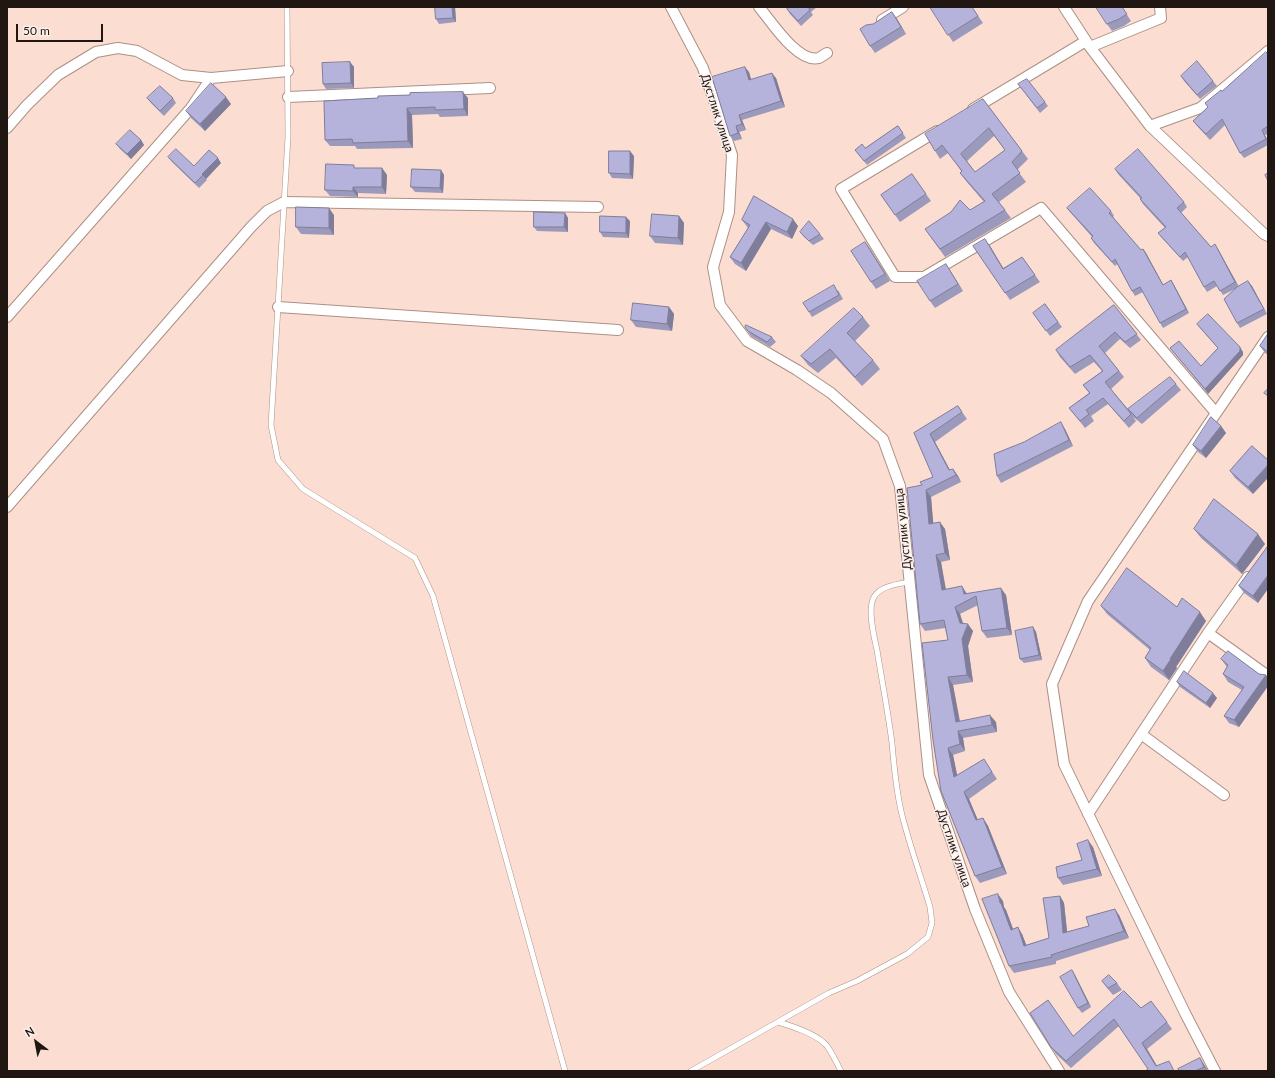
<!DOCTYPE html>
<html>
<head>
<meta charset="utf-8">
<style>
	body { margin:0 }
	#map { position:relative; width:1275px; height:1078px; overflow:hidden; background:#fcddd2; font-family:Lato,sans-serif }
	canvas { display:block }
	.frame { position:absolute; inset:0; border:8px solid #201612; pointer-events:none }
	.north { position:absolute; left:16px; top:1022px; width:40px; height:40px; -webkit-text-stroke:3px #fcefea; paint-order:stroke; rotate:328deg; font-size:11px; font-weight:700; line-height:16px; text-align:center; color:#201612 }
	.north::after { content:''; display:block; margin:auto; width:14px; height:18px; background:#201612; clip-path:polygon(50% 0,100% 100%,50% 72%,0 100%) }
	.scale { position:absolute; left:16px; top:24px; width:87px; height:18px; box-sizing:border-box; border:2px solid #201612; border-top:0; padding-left:5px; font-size:12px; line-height:14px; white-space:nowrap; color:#201612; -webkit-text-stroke:3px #fcefea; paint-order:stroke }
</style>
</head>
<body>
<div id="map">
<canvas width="1275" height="1078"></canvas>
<div class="frame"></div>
<div class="north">N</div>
<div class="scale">50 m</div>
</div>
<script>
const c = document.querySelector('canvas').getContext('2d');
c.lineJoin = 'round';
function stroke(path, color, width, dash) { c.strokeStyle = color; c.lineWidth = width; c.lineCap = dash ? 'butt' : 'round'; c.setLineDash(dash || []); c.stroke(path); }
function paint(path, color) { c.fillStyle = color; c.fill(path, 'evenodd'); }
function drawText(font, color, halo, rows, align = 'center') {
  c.font = font + ' Lato,sans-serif'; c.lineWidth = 3; c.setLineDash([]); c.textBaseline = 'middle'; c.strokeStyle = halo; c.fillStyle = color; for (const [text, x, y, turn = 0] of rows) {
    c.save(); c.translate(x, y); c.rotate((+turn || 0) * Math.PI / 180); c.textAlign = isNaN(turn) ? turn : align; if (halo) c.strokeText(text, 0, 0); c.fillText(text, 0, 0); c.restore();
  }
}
const lane = new Path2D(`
	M287,7L288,137L271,425L278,460L303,489L415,558L433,596L565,1071
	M778,1022C792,1026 818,1035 827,1046C832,1053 837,1063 841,1071
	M691,1071L829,993L857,981L907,954L928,937L932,923L930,907C921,877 910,846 902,815C896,791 894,767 892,743C888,712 882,681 877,650C874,637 867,608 874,597C880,586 898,584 909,582`);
const street = new Path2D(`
	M671,7L703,68L732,155L729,212L713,267L720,305L747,341L797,370L831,393L883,439L900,486L929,775L975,909L1009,992L1059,1071
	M759,7C771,21 798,64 819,58C821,57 825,54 827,53
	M1064,7L1090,47L1150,126L1264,234L1268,236
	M882,20L903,7
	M1090,47L1161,18L1160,7
	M288,97L490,88
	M973,109L1086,41
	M1150,126L1200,108L1268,51
	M7,128L27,105L58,75L96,52L118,48L137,51L182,75L211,78L288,71
	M937,131L841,189L895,277H924L1041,208L1216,413
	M278,307L618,330
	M7,317L191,108L211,78
	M7,507L251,227L267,211L284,202L598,207
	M1248,577L1208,633L1268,676
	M1141,734L1224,795
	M1088,814L1208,633
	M1215,1071L1185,1013L1064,764L1052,684L1088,601L1268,337`);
stroke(lane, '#ac9085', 6);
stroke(street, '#ac9085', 12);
stroke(lane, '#fff', 5);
stroke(street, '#fff', 10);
paint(new Path2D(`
	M435,7H455L456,22L439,24L436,19Z
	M790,7H817L811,12L813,15L801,26L790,14L787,9Z
	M930,7H972L983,23L953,42Z
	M1122,7L1131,21L1124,26L1112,31L1107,24Z
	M897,19L906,34L875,53L870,46L873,24Z
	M1268,54V134L1265,135L1268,140V145L1244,158L1240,153L1225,125L1210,140L1197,126L1193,121L1208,107L1205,103L1222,91Z
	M350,62L354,67V88L326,89L323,84Z
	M749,72L751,80L776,78L785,107L742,120L746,130L739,132L742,139L734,141L730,136Z
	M1181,76L1213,81L1217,86L1200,99L1184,81Z
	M1018,84L1045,102L1048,106L1040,113Z
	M410,95L468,98V116L440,117L438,114L412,115L413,148L357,149L355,146H330L325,140L378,98Z
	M147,98H173L176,103L164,116L151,103Z
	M983,99L1028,159L1017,170L1026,182L999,202L1011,218L945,257L925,229L970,210L984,202L966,181L960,173L962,172L948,153L940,159L935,151ZM994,136L1005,150L975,172L967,161Z
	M231,104L205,131L191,118L186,111Z
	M898,126L906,138L867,165L855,150L865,148Z
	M141,140L144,145L131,159L120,149L116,144Z
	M634,156L633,179L612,178L609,173Z
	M168,157L194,166L221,163L206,179L207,180L199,188L172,162Z
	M382,168L387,175L386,194L358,193V197L330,196L325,190Z
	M1115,169L1184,202L1187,207L1181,213L1211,247L1218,249L1238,286H1252L1267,314L1240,328L1237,323L1235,289L1223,295L1217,286L1207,292L1204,287L1188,257L1183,261L1162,238L1158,233L1165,228L1143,204L1140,199H1141L1118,174Z
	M441,170L444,175L443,193L415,192L411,187Z
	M912,174L931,201L900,222L881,195Z
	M754,196L798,226L792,239L771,229L746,271L735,264L730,257L748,228L742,220Z
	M1067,208L1111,211L1114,216L1113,217L1141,250L1143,249L1146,253L1163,285L1171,280L1174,285L1189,313L1163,328L1160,323L1143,292L1135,296L1132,291L1117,264L1115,266L1094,243L1091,238L1092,237L1070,212Z
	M565,213L568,218V232L537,231L534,227Z
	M334,215V235L301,234L296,227Z
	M679,216L684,223L683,245L655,243L650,236Z
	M630,221L629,238L603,237L600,232Z
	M800,232L820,234L824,239L813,245L804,237Z
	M865,242L890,281L876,289L871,282Z
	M973,246H990L1003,268L1022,257L1040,282L1010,300Z
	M951,272L963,291L935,308L930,301Z
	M838,290L843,299L812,317L809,312Z
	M1045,304L1062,327L1050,336L1033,313Z
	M1114,305L1141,340L1130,348L1120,339L1105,353L1124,377L1111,389L1128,409L1176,384L1181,390L1142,424L1133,417L1136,421L1129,428L1108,404L1091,416L1094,421L1085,428L1069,408L1089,393L1083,385L1102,371L1094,362L1075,374L1060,357L1056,350Z
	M669,307L674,314L672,331L636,327L631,320Z
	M863,317L870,326L855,341L873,360L880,369L862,386L836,358L818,373L808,365L801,356Z
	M1197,324L1243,352V355L1208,394L1170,348L1201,366L1218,348L1200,328Z
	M745,327L772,337L776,342L770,347L751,336Z
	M1268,334V355L1265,353L1260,346Z
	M958,406L967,419L935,442L950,470L953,469L958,476L961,482L931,497L933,523L945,529L950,560L941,562L946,589L967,593L1006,595L1012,635L987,638L982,631L978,605L960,614L963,623L973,631L968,646L973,682L953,685L960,721L996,722L997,732L963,738L965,751L953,755L957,775L989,767L997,779L969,799L978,820L983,818L988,826L1007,874L980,883L975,876L941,791L948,640L945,628L925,631L920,624L922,485L933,477L914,433Z
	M1221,426L1226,433L1206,458L1198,452L1193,445Z
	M1065,429L1073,446L1001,483L997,476Z
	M1252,446L1253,494L1235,478L1230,471Z
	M1194,529L1265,544L1242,574L1201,538Z
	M1268,546L1258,603L1244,593L1239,586Z
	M1101,606L1177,607L1206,621L1176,667L1177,668L1169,680L1151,667L1145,658L1150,650L1107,614Z
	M1033,627L1036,632L1042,660L1024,663L1020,659Z
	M1221,659L1259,674L1266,675L1268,678V686L1239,727L1229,723L1224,716L1242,690L1228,682L1223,674L1227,667Z
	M1177,682L1217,698L1210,708L1180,687Z
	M1093,847L1102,876L1063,885L1058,878L1082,860Z
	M1060,896L1064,903L1067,932L1089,926L1119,915L1129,938L1056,961V964L1014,973L1009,966L1003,901L1004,907L1006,910L1013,929L1022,934L1026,945L1049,938Z
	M1075,975L1091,1007L1082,1013L1078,1008Z
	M1102,981L1117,983L1122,990L1113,995L1107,988Z
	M1141,1008L1167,1022L1172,1029L1147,1049L1157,1066L1174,1067L1148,1069L1119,1026L1071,1068L1056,1054L1051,1047L1073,1036Z
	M1200,1058L1203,1063L1208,1071H1180Z`), '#9c9abc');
paint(new Path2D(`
	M452,7H455L456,22L453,18Z
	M892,12L897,19L906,34L901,27Z
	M350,62L354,67V88L351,83Z
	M745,67L749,72L753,86L749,80Z
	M772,73L776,78L785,107L781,101Z
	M463,92L468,98V116L464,109Z
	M226,97L231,104L205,131L200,124Z
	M407,108L412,115L413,148L408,141Z
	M739,115L742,120L746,130L742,124Z
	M736,126L739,132L742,139L738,133Z
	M141,140L144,145L131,159L127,154Z
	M630,151L634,156L633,179L630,174Z
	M218,158L221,163L206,179L202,174Z
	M382,168L387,175L386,194L382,187Z
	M441,170L444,175L443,193L440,188Z
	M353,187L358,193V197L353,191Z
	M329,208L334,215V235L329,228Z
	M565,213L568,218V232L564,227Z
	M679,216L684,223L683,245L678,238Z
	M626,217L630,221L629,238L626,233Z
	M793,219L798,226L792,239L787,232Z
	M766,222L771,229L746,271L741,263Z
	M985,239L990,246L1008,276L1003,269Z
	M865,242L870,249L890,281L885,274Z
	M1215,244L1218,249L1239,287L1235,282Z
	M1143,249L1146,253L1166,290L1163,285Z
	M946,264L951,272L963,291L958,284Z
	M1171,280L1174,285L1189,313L1186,309Z
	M1248,281L1252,286L1267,314L1264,309Z
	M669,307L674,314L672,331L667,324Z
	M1240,347L1243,352V355L1208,394L1205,389Z
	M1061,422L1065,429L1073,446L1069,440Z
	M1221,426L1226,433L1206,458L1201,451Z
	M930,434L935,442L954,478L949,470Z
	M1268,465V478L1253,494L1248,487Z
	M953,469L958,476L961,482L956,475Z
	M926,490L931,497L934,531L929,524Z
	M940,522L945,529L950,560L945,553Z
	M1258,534L1265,544L1242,574L1236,565Z
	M936,555L941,562L947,598L942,590Z
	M1268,575V589L1258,603L1253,596Z
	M962,586L967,594L969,601L964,594Z
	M1001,588L1006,595L1012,635L1007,628Z
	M955,607L960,614L965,630L960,623Z
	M1200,612L1206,621L1176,667L1177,668L1169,680L1163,671L1170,659Z
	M968,624L973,631L968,646L973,682L967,675L962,639Z
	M1033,627L1036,632L1042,660L1039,655Z
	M1266,675L1268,678V686L1239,727L1234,720Z
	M948,677L953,685L961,729L956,722Z
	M1213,693L1217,698L1210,708L1206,703Z
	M990,715L996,722L997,732L992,725Z
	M958,731L963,738L965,751L960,744Z
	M948,748L953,755L959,784L954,777Z
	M964,792L969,799L981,828L976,820Z
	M983,818L988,826L1007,874L1002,867Z
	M1088,840L1093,847L1102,876L1097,869Z
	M998,894L1003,901L1004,907L1006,910L1016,937L1011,930L1000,903Z
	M1060,896L1064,903L1068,940L1063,933Z
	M1115,909L1119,915L1129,938L1124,931Z
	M1018,927L1022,934L1029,952L1024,946Z
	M1072,970L1075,975L1091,1007L1088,1003Z
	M1142,1043L1147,1049L1160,1071L1156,1066Z
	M1200,1058L1203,1063L1208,1071L1204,1067Z`), '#7f7d99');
const building = new Path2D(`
	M435,7H452L453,18L436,19Z
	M790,7H808L810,10L798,21L787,9Z
	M930,7H972L978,16L948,35Z
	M1096,7H1122L1127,14L1119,19L1107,24Z
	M892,12L901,27L870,46L860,29L866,25L873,24Z
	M1266,52L1268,54V126L1262,130L1266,139L1240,153L1222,119L1206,134L1193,121L1208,107L1205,103L1221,90L1222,91Z
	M1197,61L1213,81L1197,95L1181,76Z
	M350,62L351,83L323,84L322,63Z
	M745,67L749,80L772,73L781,101L739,115L742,124L736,126L738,133L730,136L712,77Z
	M1027,79L1045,102L1037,108L1018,84Z
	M211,83L226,97L200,124L186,111Z
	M160,86L173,98L160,111L147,98Z
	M463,92L464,109L435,110V107L407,108L408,141L353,143L352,139L325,140L324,101L378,98V96L410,95V93Z
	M983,99L1022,151L1012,162L1020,173L992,194L1005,210L940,249L925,229L951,212L960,200L970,210L985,201L960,173L962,171L942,145L935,151L925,134ZM989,128L1005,150L975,172L961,154Z
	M898,126L903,133L864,161L855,150L862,144L865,148Z
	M130,130L141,140L127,154L116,144Z
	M176,149L194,166L209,150L218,158L202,174L203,175L195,183L168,157Z
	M1138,149L1184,202L1177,208L1211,247L1215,244L1235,282L1220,291L1214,281L1204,287L1185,252L1180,257L1158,233L1166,227L1140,199L1142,198L1115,169Z
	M609,151H630V174L609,173Z
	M326,164L354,165V168H382V187H353V191L325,190Z
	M412,169L441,170L440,188L411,187Z
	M1268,173V181L1265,175Z
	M912,174L926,194L895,215L881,195Z
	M1090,188L1111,211L1109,213L1141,250L1143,249L1163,285L1171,280L1186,309L1160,323L1140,287L1132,291L1115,259L1112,262L1091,238L1093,236L1067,208Z
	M754,196L793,219L787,232L766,222L741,263L730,257L750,225L742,220Z
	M296,207L329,208V228L296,227Z
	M534,212L565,213L564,227H534Z
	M652,214L679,216L678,238L650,236Z
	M600,216L626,217V233L600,232Z
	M809,221L820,234L809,241L800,232Z
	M985,239L1003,269L1022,257L1035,275L1005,293L973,246Z
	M865,242L885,274L871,282L851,251Z
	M946,264L958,284L930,301L917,281Z
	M1248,281L1264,309L1237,323L1224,299L1237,287Z
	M834,285L839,295L809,312L803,303Z
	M633,303L669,307L667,324L631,320Z
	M1045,304L1058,322L1046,331L1033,313Z
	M1114,305L1137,334L1125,342L1115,332L1099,346L1119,371L1105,382L1131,414L1124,421L1103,398L1086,410L1089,414L1080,421L1069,408L1090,393L1083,385L1103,371L1090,355L1070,367L1056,350Z
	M854,308L863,317L847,333L873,360L855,377L830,349L811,364L801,356Z
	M1208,314L1240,347V351L1205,389L1170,348L1179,341L1201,366L1218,348L1197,324Z
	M746,325L772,337L767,342L748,331L745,327Z
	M1268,334V352L1260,346Z
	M1170,377L1176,384L1137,418L1128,409Z
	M1268,389V396L1264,393Z
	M958,406L962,412L930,434L949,470L953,469L956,475L926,490L929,524L940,522L945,553L936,555L942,590L962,586L964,594L1001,588L1007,628L982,631L976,596L955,607L960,623L968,624L962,639L967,675L948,677L956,722L990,715L992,725L958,731L960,744L948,748L954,777L984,759L992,772L964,792L976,820L983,818L1002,867L975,876L941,791L933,740L922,643L948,640L944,620L920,624L907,488L922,485L920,482L933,477L914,433Z
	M1211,417L1221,426L1201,451L1193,445Z
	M1061,422L1069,440L997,476L994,454L1024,442Z
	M1252,446L1268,460V465L1248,487L1230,471Z
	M1214,499L1258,534L1236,565L1194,529Z
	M1268,546V575L1253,596L1239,586Z
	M1127,568L1177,607L1182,598L1200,612L1170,659H1171L1163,671L1145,658L1151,648L1101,606Z
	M1033,627L1039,655L1020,659L1015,631Z
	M1228,651L1259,674L1266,675L1234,720L1224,716L1244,687L1223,674L1228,665L1221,659Z
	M1184,671L1213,693L1206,703L1177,682Z
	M1088,840L1097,869L1058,878L1056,867L1082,860L1077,844Z
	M998,894L1000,903H1001L1011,930L1018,927L1024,946L1049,938L1043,898L1060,896L1063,933L1089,926L1086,917L1115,909L1124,931L1051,955L1052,957L1009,966L982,899Z
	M1072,970L1088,1003L1078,1008L1060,977Z
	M1109,975L1117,983L1108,988L1102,981Z
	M1124,991L1141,1008L1151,1001L1167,1022L1142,1043L1156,1066L1169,1061L1174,1071H1145L1148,1069L1114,1019L1066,1061L1051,1047L1030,1013L1048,1000L1073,1036Z
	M1200,1058L1204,1067L1195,1071H1180L1178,1069Z`);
paint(building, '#b5b3db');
stroke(building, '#7f7d99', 1);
drawText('12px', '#201612', '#fcefea', [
	["Дустлик улица",717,113,72],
	["Дустлик улица",903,529,-96],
	["Дустлик улица",954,848,71]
]);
</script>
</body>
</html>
